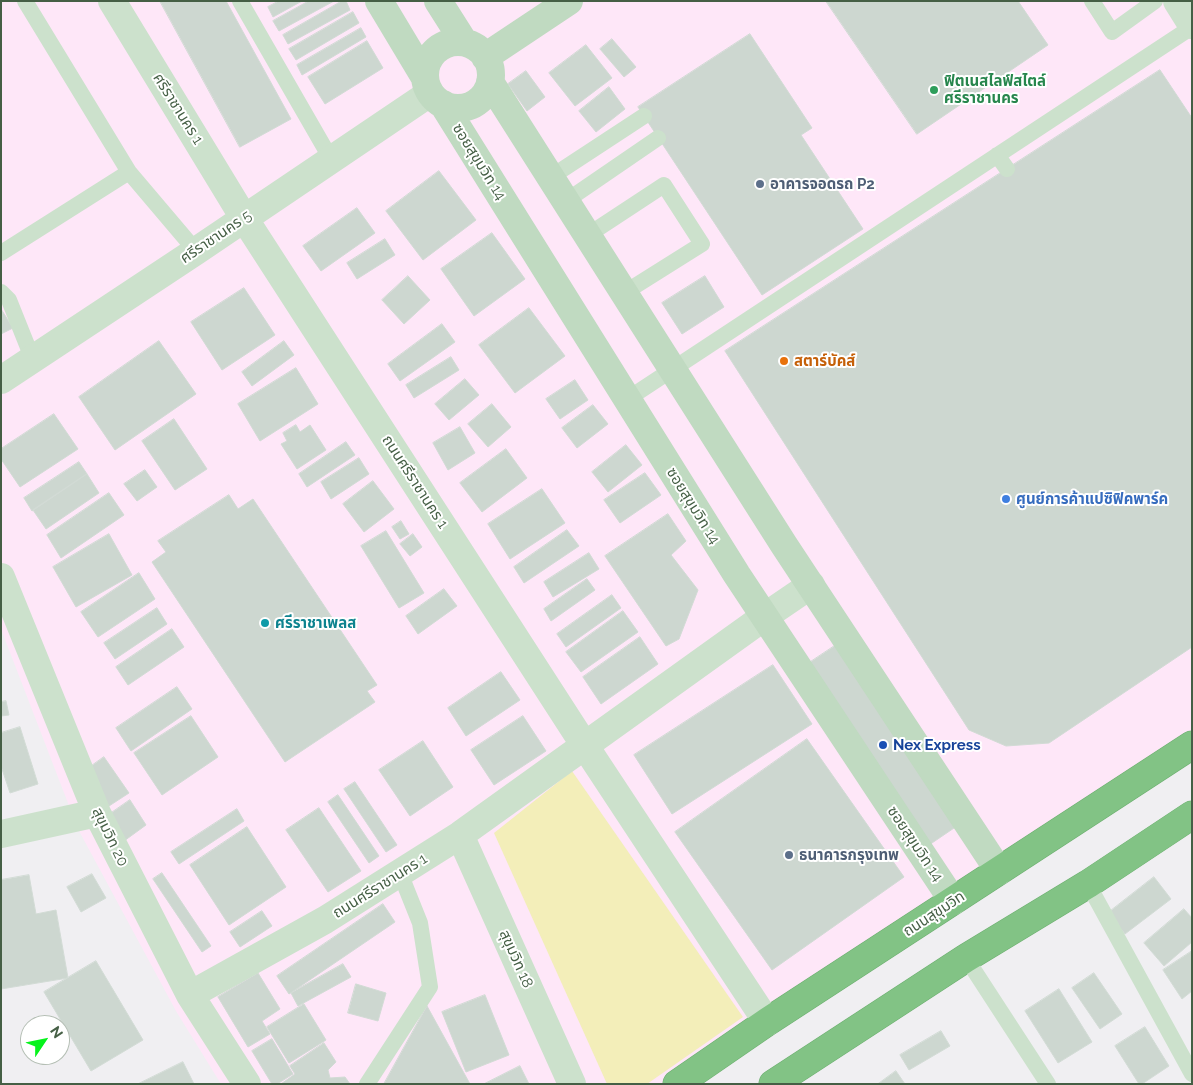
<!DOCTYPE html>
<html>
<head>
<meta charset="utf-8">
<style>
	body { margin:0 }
	#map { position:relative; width:1193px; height:1085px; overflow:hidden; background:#f0eff2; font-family:Raleway,sans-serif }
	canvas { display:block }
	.frame { position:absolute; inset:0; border:2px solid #455f45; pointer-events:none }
	.north { position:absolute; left:20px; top:1015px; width:50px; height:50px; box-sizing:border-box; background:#fff; border:1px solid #b5bfb5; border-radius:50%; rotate:56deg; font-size:14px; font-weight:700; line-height:20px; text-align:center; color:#455f45 }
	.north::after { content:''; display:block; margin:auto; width:18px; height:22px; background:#07f31d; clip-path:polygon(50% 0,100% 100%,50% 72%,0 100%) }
</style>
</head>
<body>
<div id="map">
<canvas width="1193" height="1085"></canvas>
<div class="frame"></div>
<div class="north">N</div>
</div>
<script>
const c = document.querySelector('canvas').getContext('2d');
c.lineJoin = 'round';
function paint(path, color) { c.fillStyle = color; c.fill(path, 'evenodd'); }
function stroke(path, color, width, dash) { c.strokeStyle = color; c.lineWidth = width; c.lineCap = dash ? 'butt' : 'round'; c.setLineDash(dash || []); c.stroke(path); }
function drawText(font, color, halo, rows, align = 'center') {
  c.font = font + ' Raleway,"Noto Sans Thai",sans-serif'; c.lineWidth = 4; c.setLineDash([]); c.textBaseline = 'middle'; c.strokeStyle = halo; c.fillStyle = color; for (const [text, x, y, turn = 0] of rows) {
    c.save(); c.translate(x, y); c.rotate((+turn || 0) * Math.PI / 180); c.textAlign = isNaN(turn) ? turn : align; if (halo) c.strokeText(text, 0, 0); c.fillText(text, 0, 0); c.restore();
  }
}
paint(new Path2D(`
	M1,1H1192V731L666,1084H221L176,1011L78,829L1,629Z`), '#fee7f8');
paint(new Path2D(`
	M572,771L743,1017L647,1084H607L494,833Z`), '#f3eeb9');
const building = new Path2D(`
	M160,1H226L291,119L240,147Z
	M279,1H302L273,17L268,7Z
	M309,1H334L279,31L273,21Z
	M342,1H346L350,10L288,44L283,35Z
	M826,1H1018L1048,45L917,134Z
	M353,12L359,23L296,60L289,49Z
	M361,28L366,37L302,75L297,65Z
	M750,34L812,128L801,135L863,229L762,295L638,107Z
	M612,39L636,67L624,77L600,49Z
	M367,41L383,68L325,104L308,77Z
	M586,45L612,78L575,106L549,73Z
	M1160,70L1192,118V647L1049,743L1006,746L969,730L725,351Z
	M526,71L545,97L527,111L508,84Z
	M609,87L625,109L596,132L579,111Z
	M439,171L476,220L423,260L386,211Z
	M357,208L375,233L321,271L303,246Z
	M492,233L525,279L474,316L441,269Z
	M385,239L395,255L357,279L347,263Z
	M408,276L430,300L404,324L382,300Z
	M705,276L724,307L682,334L662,303Z
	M244,288L275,335L222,370L191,322Z
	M529,308L565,356L515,393L479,345Z
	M1,309L13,328L1,334Z
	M442,324L455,342L400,381L388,364Z
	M159,341L196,394L115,450L79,397Z
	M284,341L294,355L252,386L242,372Z
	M451,357L459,370L414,398L406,385Z
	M296,368L318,404L260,441L238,404Z
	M465,379L479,395L449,420L435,404Z
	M575,380L588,400L560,419L546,399Z
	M492,404L511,427L488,447L468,424Z
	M593,405L608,424L577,448L562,428Z
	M54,414L78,449L20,487L1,459V449Z
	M174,419L207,469L175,490L142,441Z
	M296,425L300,432L310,425L326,450L297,469L281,444L287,441L283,433Z
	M460,427L475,453L448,470L433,443Z
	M346,442L355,455L307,487L299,474Z
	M626,445L642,465L608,492L592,472Z
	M506,449L527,478L482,512L460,483Z
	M359,458L369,474L331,499L321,482Z
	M79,462L87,474L32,511L24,498Z
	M145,470L157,487L137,501L124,484Z
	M645,473L661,495L620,523L604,500Z
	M87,474L99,493L46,529L33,510Z
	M373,481L394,509L364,532L343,504Z
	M542,489L565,523L510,559L488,524Z
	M109,493L124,515L61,558L47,535Z
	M229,495L238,509L253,499L377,685L367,691L375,702L285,762L152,562L166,552L158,541Z
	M668,514L686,541L671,555L698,590L679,639L666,646L605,556Z
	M401,521L409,534L400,539L392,527Z
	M567,530L579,546L524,583L514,567Z
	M386,531L424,593L399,608L361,546Z
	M109,534L132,575L76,607L53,567Z
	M413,534L422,547L410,556L400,544Z
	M589,553L599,569L553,597L544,582Z
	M139,573L155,599L98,637L81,612Z
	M587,579L595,590L551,621L544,609Z
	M444,589L457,606L418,634L406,616Z
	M612,595L621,608L566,647L557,634Z
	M157,608L167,624L115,659L104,643Z
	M623,611L638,632L581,672L566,652Z
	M172,629L184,647L128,685L116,667Z
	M640,637L658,664L601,704L583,677Z
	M836,645L957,826L929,845L809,663Z
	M773,665L812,724L672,814L634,755Z
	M501,672L520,700L466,736L448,708Z
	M177,687L192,709L131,751L116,728Z
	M6,701L9,715L1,716V702Z
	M191,716L218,757L162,795L134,753Z
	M523,716L546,751L494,785L471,750Z
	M20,727L38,784L10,793L1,766V733Z
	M807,739L904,877L772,970L675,832Z
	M423,741L453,787L410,816L379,770Z
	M104,757L129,793L109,806L86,770Z
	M355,782L397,845L386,852L344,789Z
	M338,795L379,856L369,863L328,802Z
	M130,800L146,825L124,841L107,816Z
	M319,808L361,871L328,892L286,830Z
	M237,809L244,821L179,864L171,852Z
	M247,827L286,887L229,925L190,865Z
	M162,873L211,946L202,952L153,879Z
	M92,874L106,898L81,912L67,887Z
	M29,875L36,914L56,910L68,978L1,989V880Z
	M1154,877L1171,899L1125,934L1108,913Z
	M383,904L395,922L289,994L277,976Z
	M1184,909L1192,918V942L1164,966L1144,943Z
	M262,911L272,926L240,947L230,932Z
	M1192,951V991L1182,999L1163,970Z
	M96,961L143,1040L91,1071L44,992Z
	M343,964L351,977L298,1006L291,993Z
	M258,973L280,1009L262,1021L270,1034L248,1047L218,997Z
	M1094,973L1122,1014L1100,1029L1072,988Z
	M356,984L386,993L378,1021L348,1013Z
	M1059,989L1092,1042L1058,1063L1025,1011Z
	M485,995L509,1055L466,1072L442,1012Z
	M304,1004L326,1040L289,1063L267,1027Z
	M427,1006L470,1084H384Z
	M1145,1027L1169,1066L1142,1084H1139L1115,1046Z
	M941,1031L950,1046L909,1070L900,1055Z
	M272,1039L293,1074L277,1084H272L252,1051Z
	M324,1043L336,1062L328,1070L330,1078L345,1077L350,1084H281L295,1074L290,1066Z
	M183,1062L194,1084H138Z
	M520,1066L529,1084H484Z
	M896,1071L905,1084H878Z`);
paint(building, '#cdd7d0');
stroke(building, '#d2dbd5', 1);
const highway = new Path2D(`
	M677,1084L767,1022L1192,745
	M773,1084L966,958L1088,884L1192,815`);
stroke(highway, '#6daf70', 29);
stroke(new Path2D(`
	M25,1L129,172L196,251
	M240,1L331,159
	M1092,1L1112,32L1155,1
	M997,155L1007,169
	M551,177L644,116
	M566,201L658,138
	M588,235L664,185L702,244L624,293
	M1,253L129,172
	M1,292L9,300L33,360
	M626,400L1192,27
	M1088,884L1192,1074
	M966,958L1048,1084
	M367,1084L430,987L420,923L400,873`), '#cce1cc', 16);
stroke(new Path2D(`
	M112,1L244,218L585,746L767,1022
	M1177,1L1192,25
	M1,380L196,251L430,93
	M1,577L97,813L190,995L247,1084
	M1,834L97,813
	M460,835L572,1084
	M190,995L325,920L460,835L764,617L811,585`), '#cce1cc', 28);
stroke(new Path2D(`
	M379,1L424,76
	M438,1L464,42
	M425 75a33 33 0 1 1 66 0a33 33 0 1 1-66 0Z
	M485,57L569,1
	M490,82L784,545L999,871
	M443,104L737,575L953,901`), '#c0dac1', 28);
stroke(highway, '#82c385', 28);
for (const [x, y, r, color] of [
	[934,90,5,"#2e9e5b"],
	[760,184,5,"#5c6f8a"],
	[784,361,5,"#e8710a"],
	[1006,499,5,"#3f7fe0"],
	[265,623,5,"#0f9aa8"],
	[883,745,5,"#1a4fb4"],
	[789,855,5,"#5c6f8a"]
]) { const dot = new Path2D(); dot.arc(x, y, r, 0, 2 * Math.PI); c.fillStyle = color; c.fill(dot); stroke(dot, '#fff', 2); }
drawText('bold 15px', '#27864d', '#fff', [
	["ฟิตเนสไลฟ์สไตล์",944,81],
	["ศรีราชานคร",944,98]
], 'left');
drawText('15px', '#455f45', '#fff', [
	["ศรีราชานคร 1",178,109,58],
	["ซอยสุขุมวิท 14",479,162,58],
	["ศรีราชานคร 5",216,237,-34],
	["ถนนศรีราชานคร 1",415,482,57],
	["ซอยสุขุมวิท 14",693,506,58],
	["สุขุมวิท 20",110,837,64],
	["ซอยสุขุมวิท 14",915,844,56],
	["ถนนศรีราชานคร 1",380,886,-32],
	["ถนนสุขุมวิท",934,914,-33],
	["สุขุมวิท 18",516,959,66]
]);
drawText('bold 15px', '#4e5e75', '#fff', [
	["อาคารจอดรถ P2",770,184],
	["ธนาคารกรุงเทพ",799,855]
], 'left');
drawText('bold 15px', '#c56008', '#fff', [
	["สตาร์บัคส์",794,361]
], 'left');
drawText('bold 15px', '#366cbe', '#fff', [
	["ศูนย์การค้าแปซิฟิคพาร์ค",1016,499]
], 'left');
drawText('bold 15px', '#0d838f', '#fff', [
	["ศรีราชาเพลส",275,623]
], 'left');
drawText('bold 15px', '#164399', '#fff', [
	["Nex Express",893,745]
], 'left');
</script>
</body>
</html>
